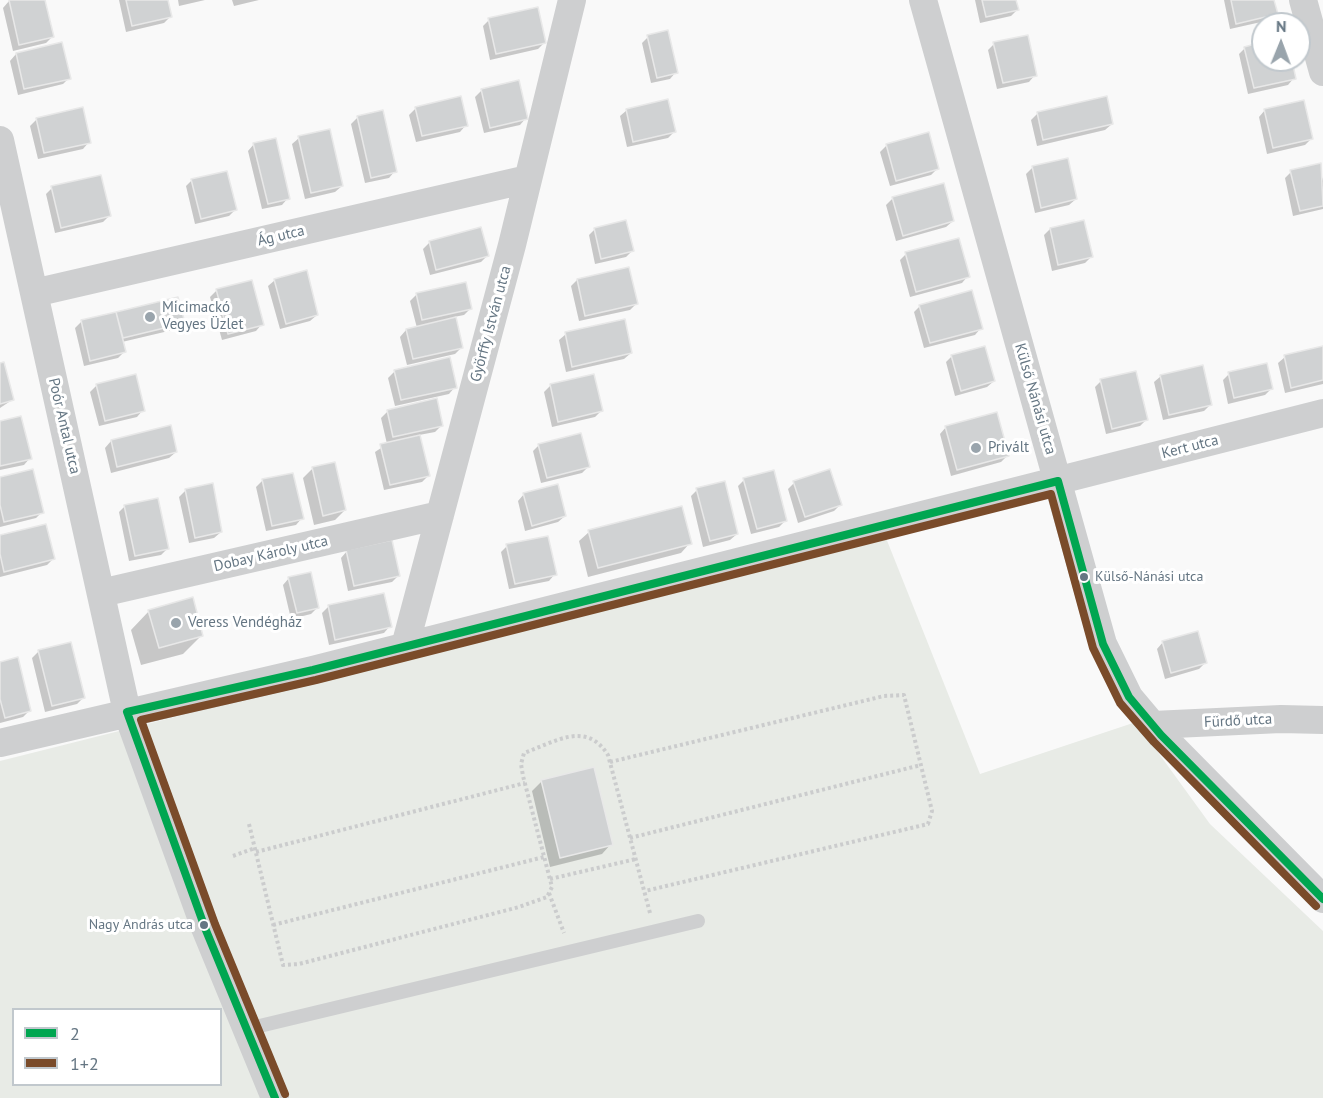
<!DOCTYPE html>
<html>
<head>
<meta charset="utf-8">
<style>
	body { margin:0 }
	#map { position:relative; width:1323px; height:1098px; overflow:hidden; background:#f9f9f9; font-family:"PT Sans",sans-serif }
	canvas { display:block }
	.legend { position:absolute; left:12px; top:1008px; width:210px; height:78px; box-sizing:border-box; background:#fff; border:2px solid #c1c8cd; margin:0; padding:8px 10px; list-style:none; font-size:18px; color:#657683 }
	.legend li { display:flex; align-items:center; gap:12px; height:30px }
	.legend b { width:30px; border:2px solid #c1c8cd }
	.north { position:absolute; left:1251px; top:12px; width:60px; height:60px; box-sizing:border-box; background:#fff; border:2px solid #c1c8cd; border-radius:50%; rotate:1deg; font-size:16px; font-weight:700; line-height:24px; text-align:center; color:#657683 }
	.north::after { content:''; display:block; margin:auto; width:21px; height:27px; background:#99a4ac; clip-path:polygon(50% 0,100% 100%,50% 72%,0 100%) }
</style>
</head>
<body>
<div id="map">
<canvas width="1323" height="1098"></canvas>
<ul class="legend">
<li><b style="height:8px;background:#00a651"></b>2</li>
<li><b style="height:8px;background:#7a4b2a"></b>1+2</li>
</ul>
<div class="north">N</div>
</div>
<script>
const c = document.querySelector('canvas').getContext('2d');
c.lineJoin = 'round';
function paint(path, color) { c.fillStyle = color; c.fill(path, 'evenodd'); }
function stroke(path, color, width, dash) { c.strokeStyle = color; c.lineWidth = width; c.lineCap = dash ? 'butt' : 'round'; c.setLineDash(dash || []); c.stroke(path); }
function drawText(font, color, halo, rows, align = 'center') {
  c.font = font + ' "PT Sans",sans-serif'; c.lineWidth = 6; c.setLineDash([]); c.textBaseline = 'middle'; c.strokeStyle = halo; c.fillStyle = color; for (const [text, x, y, turn = 0] of rows) {
    c.save(); c.translate(x, y); c.rotate((+turn || 0) * Math.PI / 180); c.textAlign = isNaN(turn) ? turn : align; if (halo) c.strokeText(text, 0, 0); c.fillText(text, 0, 0); c.restore();
  }
}
paint(new Path2D(`
	M886,538L980,774L1136,722L1210,824L1323,931V1098H0V761ZM14,1010H220V1084H14Z`), '#e8ebe6');
paint(new Path2D(`
	M16,0H44L52,37L46,43L13,51L3,8L9,1Z
	M119,0H166L170,17L164,23L126,32Z
	M178,0H205L179,6Z
	M232,0H259L234,6Z
	M975,0H1015L1017,10L1011,16L980,23Z
	M1224,0H1273L1276,14L1270,20L1230,29Z
	M489,20L544,43L538,49L490,60L483,26Z
	M648,37L676,72L670,79L651,83L642,43Z
	M994,44L1035,75L1029,82L997,89L988,50Z
	M1263,44V60H1290L1294,78L1288,85L1248,94L1239,54L1245,48Z
	M16,54L69,78L63,84L18,95L10,61Z
	M482,90L526,118L520,125L484,133L475,97Z
	M416,108L466,125L460,132L416,142L409,115Z
	M627,110L674,132L668,138L627,147L620,116Z
	M1265,110L1311,139L1305,145L1267,154L1259,117Z
	M1038,113L1112,124L1105,130L1037,146L1031,120Z
	M358,117L395,171L389,178L365,183L351,124Z
	M37,119L89,142L83,149L38,159L30,126Z
	M299,138L342,186L335,192L305,199L292,144Z
	M254,144L288,198L282,205L262,209L248,151Z
	M887,145L937,169L931,175L890,186L880,152Z
	M1319,165L1323,181V209L1293,216L1285,178L1291,172Z
	M1032,168L1076,199L1069,205L1035,213L1026,174Z
	M192,180L235,210L229,216L195,224L186,186Z
	M52,188L109,216L103,222L55,233L46,194Z
	M893,198L953,221L946,227L896,241L886,205Z
	M595,229L632,251L626,257L595,264L589,235Z
	M1050,229L1091,257L1085,263L1052,271L1044,235Z
	M429,243L487,256L481,262L430,275L423,249Z
	M906,254L968,276L962,283L910,297L900,260Z
	M275,280L317,315L310,321L280,329L268,286Z
	M577,280L636,304L630,310L579,321L571,286Z
	M217,290L262,324L256,331L222,340L210,297Z
	M417,294L471,308L464,315L454,317L461,348L455,354L407,365L400,337L406,330L417,328L410,301Z
	M177,298L183,323L177,329L122,342L125,351L118,358L84,366L75,328L81,322Z
	M920,306L981,328L975,335L924,348L914,312Z
	M566,334L631,353L624,359L566,372L559,340Z
	M1323,348V384L1285,393L1278,363L1285,357Z
	M952,356L994,381L987,387L955,396L946,362Z
	M0,365L12,400L0,408Z
	M395,371L455,387L449,394L395,406L388,378Z
	M1229,374L1271,389L1265,395L1228,404L1223,380Z
	M593,376L601,411L595,417L552,427L544,392L550,386Z
	M1161,376L1211,404L1204,411L1163,420L1154,382Z
	M1101,381L1146,420L1140,426L1106,434L1095,387Z
	M97,385L143,410L137,417L99,426L90,392Z
	M388,411L442,425L435,432L419,435L428,476L422,482L384,490L375,452L387,444L381,418Z
	M0,423L30,458L24,465L0,470Z
	M946,427L1007,456L1001,462L951,476L940,434Z
	M111,441L176,452L169,458L111,473L105,448Z
	M539,445L588,467L582,473L541,483L533,451Z
	M313,468L345,510L335,520L314,525L303,478Z
	M0,478L42,512L36,518L0,527Z
	M744,480L785,521L779,527L751,534L738,486Z
	M262,481L302,518L296,525L266,531L256,487Z
	M794,483L840,505L834,511L798,523L788,489Z
	M186,490L221,532L214,538L189,543L179,497Z
	M697,490L737,534L730,540L703,547L691,496Z
	M524,494L565,516L558,522L525,531L518,501Z
	M125,506L167,549L161,555L129,561L119,512Z
	M589,532L690,543L681,553L588,577L579,541Z
	M0,536L53,559L47,565L0,577Z
	M507,546L555,574L549,581L509,589L501,552Z
	M347,551L399,575L392,582L348,591L341,558Z
	M289,578L318,607L311,614L291,619L283,585Z
	M383,594L390,626L384,633L329,645L322,613L328,607Z
	M149,611L202,635L183,654L141,665L131,630Z
	M1163,642L1205,663L1199,669L1165,679L1157,649Z
	M39,651L84,697L77,704L45,712L32,658Z
	M0,663L29,711L23,717L0,723Z
	M542,781L611,844L602,854L550,867L532,791Z`), '#0003');
const building = new Path2D(`
	M9,0H45L54,37L19,45Z
	M126,0H168L172,17L132,26Z
	M982,0H1016L1019,10L986,17Z
	M1231,0H1274L1278,14L1236,24Z
	M538,7L546,43L496,54L488,18Z
	M668,30L678,73L657,78L647,35Z
	M1028,35L1037,76L1003,83L993,42Z
	M62,42L71,79L24,89L16,53Z
	M1263,42V60H1292L1296,79L1254,88L1244,47Z
	M519,80L528,119L490,128L481,89Z
	M461,96L468,126L422,136L415,107Z
	M1107,96L1113,124L1043,140L1037,112Z
	M668,99L676,132L633,142L626,109Z
	M1304,100L1313,139L1273,148L1264,109Z
	M83,107L91,143L44,153L36,118Z
	M383,110L397,172L371,178L357,116Z
	M330,129L343,186L311,193L298,136Z
	M929,132L939,169L896,181L886,144Z
	M276,138L290,199L268,204L253,143Z
	M1068,158L1077,199L1041,208L1032,166Z
	M1321,163L1323,206L1300,211L1290,170Z
	M227,171L237,210L201,219L191,179Z
	M101,175L111,216L61,228L51,186Z
	M944,183L954,221L903,236L892,197Z
	M626,220L634,251L601,259L594,228Z
	M1084,220L1093,257L1058,265L1050,228Z
	M481,227L489,256L436,270L429,241Z
	M959,238L970,277L916,292L905,252Z
	M629,267L638,304L585,316L577,279Z
	M307,270L318,315L286,324L274,279Z
	M252,280L264,325L228,334L216,289Z
	M466,282L472,309L422,320L416,293Z
	M972,290L983,329L930,343L919,305Z
	M178,297L185,323L123,338L116,312Z
	M116,312L126,352L90,361L81,320Z
	M456,317L463,348L413,359L406,329Z
	M625,319L632,353L572,367L565,332Z
	M985,346L995,381L961,391L951,355Z
	M1323,346V380L1291,388L1284,355Z
	M450,357L457,388L401,400L394,370Z
	M4,362L14,400L0,404V363Z
	M1267,363L1273,389L1234,398L1228,372Z
	M1203,365L1212,405L1169,415L1160,375Z
	M1136,371L1148,420L1112,429L1100,379Z
	M136,374L145,411L105,421L96,384Z
	M594,374L603,411L558,422L550,384Z
	M437,398L443,426L393,437L387,410Z
	M997,412L1009,456L957,470L945,426Z
	M21,416L32,459L0,466V421Z
	M171,425L177,452L117,467L111,440Z
	M581,433L590,467L547,478L538,444Z
	M420,435L430,476L390,485L380,444Z
	M335,462L346,510L323,516L312,467Z
	M33,469L44,513L4,522L0,505V477Z
	M830,469L842,505L805,517L793,481Z
	M774,470L787,521L757,529L743,478Z
	M293,473L304,519L272,526L262,479Z
	M725,481L738,534L710,541L696,488Z
	M213,483L222,532L195,538L185,489Z
	M558,484L566,516L532,526L523,493Z
	M158,498L169,549L135,556L124,505Z
	M682,506L692,544L598,568L588,530Z
	M46,524L55,559L4,572L0,554V535Z
	M548,536L557,575L515,584L506,544Z
	M392,540L400,576L354,586L346,550Z
	M311,572L319,608L297,613L288,577Z
	M384,593L392,627L335,640L328,605Z
	M193,597L203,636L159,648L148,610Z
	M1198,631L1207,663L1171,673L1162,641Z
	M71,642L85,698L52,706L38,650Z
	M18,657L31,711L5,718L0,699V662Z
	M594,767L613,845L560,858L541,780Z`);
paint(building, '#d0d2d3');
stroke(building, '#e8e8e8', 1.5);
stroke(new Path2D(`
	M610,762L884,696L904,695L932,811L928,824L645,891
	M249,824L283,965L299,964L519,907L547,897L552,887L523,776L521,764L524,753C555,742 586,720 608,755L650,913
	M630,838L921,765
	M256,852L525,783
	M233,856L255,848
	M550,879L636,859
	M549,893L564,933
	M273,925L544,857`), '#cbcccd', 4, [3, 3]);
stroke(new Path2D(`
	M247,1029L698,921`), '#cecfd0', 14);
stroke(new Path2D(`
	M923,0L1103,644L1129,697L1161,735L1323,899
	M1303,0L1323,72
	M0,140L127,712L205,928L275,1098
	M34,293L528,179
	M101,593L440,515
	M405,646L512,245L572,0
	M1153,725L1281,719L1323,720
	M0,743L313,670L1323,413`), '#cecfd0', 28);
stroke(new Path2D(`
	M275,1098L205,928L127,712L313,670L1058,481L1103,644L1129,697L1161,735L1323,899`), '#00a651', 8);
stroke(new Path2D(`
	M285,1094L215,924L141,720L316,680L1051,494L1093,648L1120,703L1154,742L1316,906`), '#7a4b2a', 8);
for (const [x, y, r, color] of [
	[150,317,6,"#99a4ac"],
	[976,448,6,"#99a4ac"],
	[1084,577,5,"#657683"],
	[176,623,6,"#99a4ac"],
	[204,925,5,"#657683"]
]) { const dot = new Path2D(); dot.arc(x, y, r, 0, 2 * Math.PI); c.fillStyle = color; c.fill(dot); stroke(dot, '#fff', 2); }
drawText('14px', '#657683', '#fff', [
	["Külső-Nánási utca",1095,577],
	["Nagy András utca",193,925,"right"]
], 'left');
drawText('15px', '#657683', '#fff', [
	["Ág utca",281,236,-13],
	["Györffy István utca",491,324,-75],
	["Külső Nánási utca",1035,399,74],
	["Poór Antal utca",64,426,77],
	["Kert utca",1190,447,-14],
	["Dobay Károly utca",271,554,-13],
	["Fürdő utca",1238,721,-3]
]);
drawText('15px', '#657683', '#fff', [
	["Micimackó",162,308],
	["Vegyes Üzlet",162,325],
	["Privált",988,448],
	["Veress Vendégház",188,623]
], 'left');
</script>
</body>
</html>
